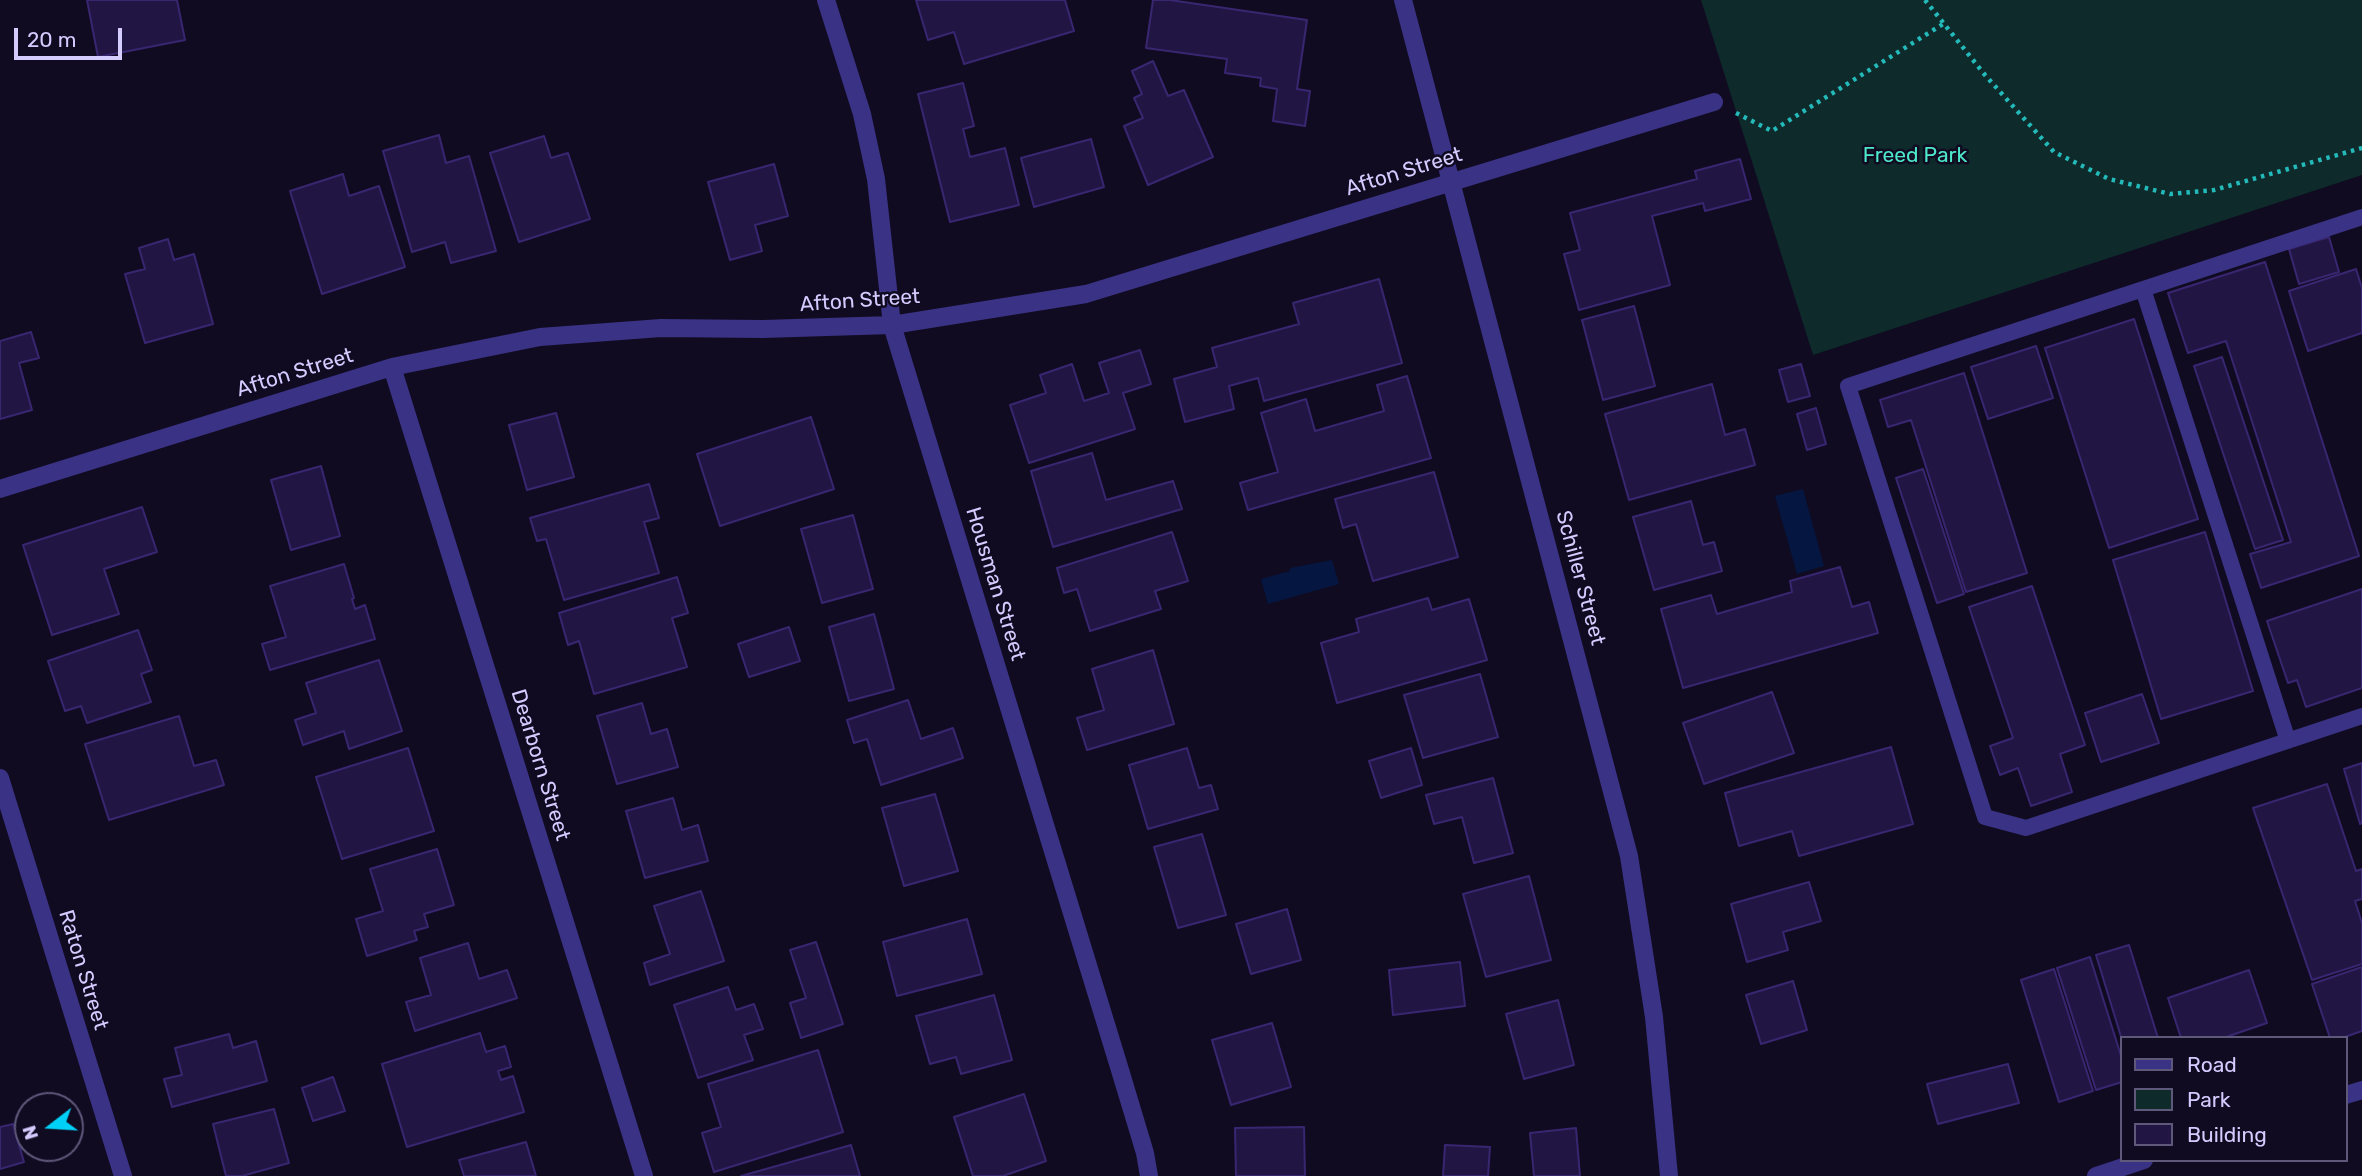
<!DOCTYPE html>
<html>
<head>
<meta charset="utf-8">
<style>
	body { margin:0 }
	#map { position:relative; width:2362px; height:1176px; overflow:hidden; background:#100b21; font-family:Rubik,sans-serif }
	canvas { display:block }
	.legend { position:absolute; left:2120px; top:1036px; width:228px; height:126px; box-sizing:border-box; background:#100b21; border:2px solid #5e587a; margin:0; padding:9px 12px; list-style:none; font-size:21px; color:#d4cbff }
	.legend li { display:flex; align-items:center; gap:14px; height:35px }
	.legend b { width:35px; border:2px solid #5e587a }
	.north { position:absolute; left:14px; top:1092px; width:70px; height:70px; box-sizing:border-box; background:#100b21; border:2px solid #5e587a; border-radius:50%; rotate:253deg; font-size:19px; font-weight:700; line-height:28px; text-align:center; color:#d4cbff }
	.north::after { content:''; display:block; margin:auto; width:24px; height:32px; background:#00cff6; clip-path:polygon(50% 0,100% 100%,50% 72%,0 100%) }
	.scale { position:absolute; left:14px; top:28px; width:108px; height:32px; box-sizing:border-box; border:4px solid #d4cbff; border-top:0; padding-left:9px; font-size:21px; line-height:24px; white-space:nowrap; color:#d4cbff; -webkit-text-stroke:5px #100b21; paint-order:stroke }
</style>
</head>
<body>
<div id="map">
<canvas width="2362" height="1176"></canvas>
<ul class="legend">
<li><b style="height:9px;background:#3a3284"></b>Road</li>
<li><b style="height:19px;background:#0e2a2b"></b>Park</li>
<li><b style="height:19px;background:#211643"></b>Building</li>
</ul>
<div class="north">N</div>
<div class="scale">20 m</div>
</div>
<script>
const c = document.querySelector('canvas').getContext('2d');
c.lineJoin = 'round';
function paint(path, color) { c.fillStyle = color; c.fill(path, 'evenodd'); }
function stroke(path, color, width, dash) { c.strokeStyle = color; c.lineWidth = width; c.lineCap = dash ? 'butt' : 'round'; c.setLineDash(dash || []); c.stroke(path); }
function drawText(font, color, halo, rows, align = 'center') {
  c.font = font + ' Rubik,sans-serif'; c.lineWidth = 5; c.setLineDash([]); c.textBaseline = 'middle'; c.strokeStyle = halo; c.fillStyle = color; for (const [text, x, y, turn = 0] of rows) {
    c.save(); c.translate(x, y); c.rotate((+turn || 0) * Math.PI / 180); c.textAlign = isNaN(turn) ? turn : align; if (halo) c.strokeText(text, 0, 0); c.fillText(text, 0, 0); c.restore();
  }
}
paint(new Path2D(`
	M1701,0H2362V175L1813,355Z`), '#0e2a2b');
paint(new Path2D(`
	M1803,489L1824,566L1797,574L1775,496Z
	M1332,560L1339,584L1268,604L1261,579L1290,571V568Z`), '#051740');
const building = new Path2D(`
	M87,0H177L185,40L98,57Z
	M916,0H1065L1074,31L964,64L954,32L928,40Z
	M1153,0H1170L1307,20L1297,89L1310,91L1305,126L1273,121L1277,89L1260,86L1261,78L1225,73L1227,59L1146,48Z
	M1153,61L1168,96L1184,90L1213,157L1148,185L1124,126L1143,118L1134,98L1142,94L1132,71Z
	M963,83L974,126L963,129L970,157L1005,148L1019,205L950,222L918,94Z
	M439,135L446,163L469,156L496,251L451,263L445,242L412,252L383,151Z
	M544,136L551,158L568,153L590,219L519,242L490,153Z
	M1091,139L1104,187L1034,207L1021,158Z
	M1740,159L1751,199L1705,211L1703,203L1652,216L1670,285L1579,310L1564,254L1580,250L1570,213L1697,179L1695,171Z
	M774,164L788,216L755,225L762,251L730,260L708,182Z
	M343,174L349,196L379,186L405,267L322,294L290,191Z
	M2329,237L2339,272L2299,284L2289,249Z
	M168,239L174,260L194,254L213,324L145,343L125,274L145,269L139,248Z
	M2265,262L2359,556L2261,588L2250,554L2291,542L2226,341L2188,353L2168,293Z
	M2356,269L2362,288V333L2308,351L2289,291Z
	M1379,279L1402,363L1264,401L1258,378L1229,386L1234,409L1185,422L1174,379L1217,367L1212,348L1299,324L1293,303Z
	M1634,306L1655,386L1603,400L1582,320Z
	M2134,319L2198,519L2109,548L2045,348Z
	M31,332L39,358L19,363L32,410L0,419V341Z
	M2036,346L2053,398L1988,419L1971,367Z
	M1140,350L1151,384L1123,393L1135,429L1029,463L1010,405L1046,393L1040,375L1072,364L1084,401L1109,393L1099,363Z
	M2222,357L2283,540L2255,549L2194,366Z
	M1801,364L1810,396L1788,402L1779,370Z
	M1964,373L2027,573L1966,592L1911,420L1888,427L1880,400Z
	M1407,376L1431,458L1248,510L1240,483L1278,472L1261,413L1306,399L1315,431L1384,411L1377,385Z
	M1712,384L1725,435L1745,429L1755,465L1629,500L1605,414Z
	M1816,408L1826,444L1807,450L1797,414Z
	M556,413L574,477L527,490L509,425Z
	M811,417L834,489L720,526L697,454Z
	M1092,453L1106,500L1173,481L1182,509L1053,547L1031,471Z
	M321,466L340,536L291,550L271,480Z
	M1923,469L1964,594L1937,603L1896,478Z
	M1434,472L1458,557L1373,581L1356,524L1343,528L1335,499Z
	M649,484L659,518L644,522L659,573L564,600L546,539L537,541L530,518Z
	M1691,501L1703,545L1714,542L1722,571L1654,590L1633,517Z
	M142,507L157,552L104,569L119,614L52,635L23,545Z
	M853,515L873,589L822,603L801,529Z
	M1172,532L1188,581L1155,591L1161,609L1090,631L1077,589L1064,593L1057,568Z
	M2205,532L2253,691L2161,719L2113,560Z
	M344,564L354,598L352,599L355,609L365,605L375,639L270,670L262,644L286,637L270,586Z
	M1840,567L1852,607L1869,602L1878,633L1683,688L1661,609L1711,595L1717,614L1792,592L1790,581Z
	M677,577L688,613L672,618L687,667L594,694L579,641L568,645L559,613Z
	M2032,586L2085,745L2060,754L2072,792L2031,806L2018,768L2000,775L1990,746L2013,738L1969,607Z
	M2362,589V688L2306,707L2297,680L2288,683L2267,621Z
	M1428,598L1432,610L1469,599L1487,660L1337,703L1321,643L1359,632L1356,619Z
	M874,614L894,689L849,701L829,627Z
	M789,627L800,661L749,677L738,644Z
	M138,630L152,670L141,674L151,702L87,723L81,706L65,711L48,661Z
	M1153,650L1174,724L1087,750L1077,718L1104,710L1092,669Z
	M379,660L402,731L349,749L344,731L303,745L295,720L316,713L306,683Z
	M1480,674L1498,737L1423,758L1404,695Z
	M1772,692L1794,753L1704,784L1683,723Z
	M2142,694L2159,743L2101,762L2085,713Z
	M908,700L921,739L953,728L963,758L881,785L867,739L854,743L847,720Z
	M642,703L651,734L667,729L678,767L617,784L597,716Z
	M179,716L194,766L216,760L224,785L109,820L85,744Z
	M1891,747L1913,824L1799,856L1792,831L1739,846L1725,793Z
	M408,748L434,831L342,859L316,777Z
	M1187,748L1199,788L1211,785L1218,809L1148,829L1129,765Z
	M1411,748L1422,785L1381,798L1369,761Z
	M2362,763V823L2360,824L2344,769Z
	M1493,778L1513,853L1474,863L1462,817L1434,824L1426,795Z
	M2327,784L2356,871L2362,869V899L2355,901L2362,923V964L2312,980L2253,808Z
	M935,794L958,871L904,886L882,808Z
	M673,798L682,830L698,825L708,861L645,878L626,811Z
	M1202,834L1226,915L1178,928L1154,847Z
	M437,849L454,905L424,914L428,927L414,931L417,940L367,956L356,919L383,911L370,869Z
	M1529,876L1551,960L1486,977L1463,894Z
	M1809,882L1821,921L1783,932L1788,950L1747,962L1731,904Z
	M701,891L724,961L650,985L644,963L670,954L654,906Z
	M1287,909L1301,960L1251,974L1236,924Z
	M967,919L982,974L897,996L883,942Z
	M816,942L843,1024L801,1038L790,1003L806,998L790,950Z
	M468,943L479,979L507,970L517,998L415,1031L406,1002L431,995L420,958Z
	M2129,945L2158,1038H2122V1040L2096,955Z
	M2090,957L2122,1059V1082L2096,1090L2057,968Z
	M1460,962L1465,1006L1393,1015L1389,970Z
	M2362,967V1031L2342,1038H2330L2312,984Z
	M2054,969L2093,1091L2059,1102L2021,980Z
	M2249,970L2267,1023L2223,1038H2181L2168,998Z
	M1793,981L1807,1030L1761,1044L1746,995Z
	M728,987L736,1010L754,1004L763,1029L744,1035L753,1060L698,1078L674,1005Z
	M994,995L1012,1060L961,1074L956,1057L930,1064L916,1016Z
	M1558,1000L1574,1065L1524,1079L1506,1014Z
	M1272,1023L1291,1087L1231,1105L1212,1040Z
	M480,1033L486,1052L505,1046L511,1067L498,1071L501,1080L513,1076L524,1112L407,1147L382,1064Z
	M229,1034L233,1048L256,1041L267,1081L172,1107L164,1079L182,1075L175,1048Z
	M818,1050L843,1132L714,1172L702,1133L721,1127L708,1084Z
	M2008,1064L2019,1103L1938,1124L1927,1084Z
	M333,1077L345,1111L313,1121L302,1088Z
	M1024,1094L1046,1161L1003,1176H973L954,1117Z
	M274,1109L289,1163L242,1176H226L213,1124Z
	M13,1124L24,1162L0,1169V1127Z
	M1304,1127L1305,1176H1236L1235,1128Z
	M1576,1128L1580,1176H1534L1530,1133Z
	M526,1142L536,1176H464L459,1160Z
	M851,1145L860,1176H741Z
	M1445,1145L1490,1147L1488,1176H1443Z`);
paint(building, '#211643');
stroke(building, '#392671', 2);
stroke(new Path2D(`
	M1925,0L1985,75L2054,152L2109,179L2170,194L2214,190L2362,148
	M1736,113L1772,131L1943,24`), '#24baba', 4.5, [3.5, 5]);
stroke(new Path2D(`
	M2362,217L1848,386L1985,817L2026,828L2362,716
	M2143,289L2288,741`), '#3a3284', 16);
stroke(new Path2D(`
	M826,0L862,114L876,179L892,325L1120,1070L1145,1153L1149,1176
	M1403,0L1629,856L1654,1017L1669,1176
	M392,367L644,1176
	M0,489L392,367L540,337L661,328L763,329L892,325L1086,294L1714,102
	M0,778L123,1176
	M2346,1095L2362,1090
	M2096,1176L2144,1160`), '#3a3284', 18);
drawText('21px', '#4de8ca', '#100b21', [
	["Freed Park",1915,156]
]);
drawText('21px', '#d4cbff', '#100b21', [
	["Afton Street",1404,172,-17],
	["Afton Street",860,301,-4],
	["Afton Street",295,373,-17],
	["Schiller Street",1580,578,75],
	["Housman Street",995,584,73],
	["Dearborn Street",540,765,73],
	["Raton Street",83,970,73]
]);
</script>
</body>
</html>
